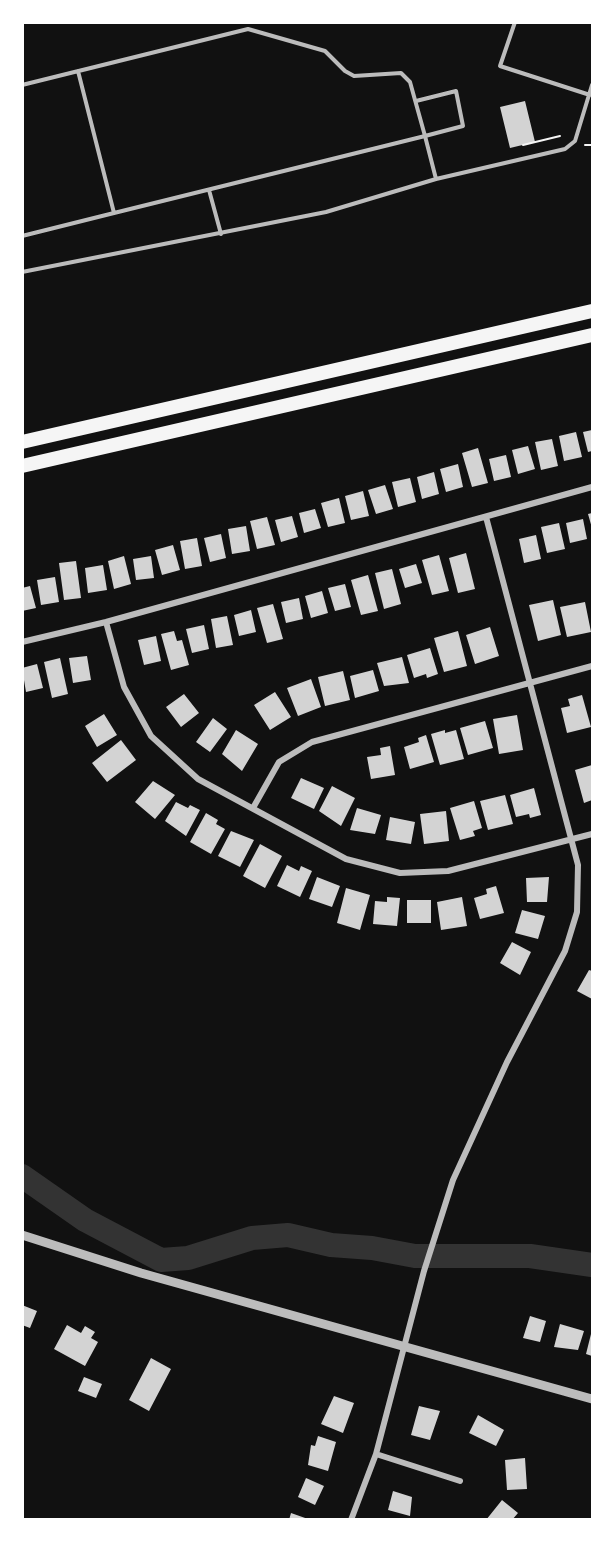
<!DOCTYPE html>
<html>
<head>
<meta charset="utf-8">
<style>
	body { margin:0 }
	#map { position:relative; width:615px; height:1542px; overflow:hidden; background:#111; font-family:"Work Sans",sans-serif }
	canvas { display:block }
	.frame { position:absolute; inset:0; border:24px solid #fff; pointer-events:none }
</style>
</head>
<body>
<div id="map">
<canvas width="615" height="1542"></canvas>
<div class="frame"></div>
</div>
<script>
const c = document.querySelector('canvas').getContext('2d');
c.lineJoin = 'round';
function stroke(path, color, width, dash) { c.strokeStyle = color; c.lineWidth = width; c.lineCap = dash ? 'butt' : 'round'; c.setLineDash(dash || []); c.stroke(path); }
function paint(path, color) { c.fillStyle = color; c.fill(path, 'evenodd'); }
stroke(new Path2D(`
	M22,1176L85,1220L161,1260L188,1258L252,1238L288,1235L331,1245L372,1248L415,1256H530L592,1265`), '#333', 24);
paint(new Path2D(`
	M525,101L535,142L510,148L500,107Z
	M592,430V451L588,452L583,432Z
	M576,432L582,457L564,461L559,436Z
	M552,439L558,466L541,470L535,442Z
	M528,446L535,469L518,474L512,450Z
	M478,448L488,483L472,487L462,453Z
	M506,455L511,477L494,481L489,459Z
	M458,464L463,487L446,492L440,469Z
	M434,472L439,494L422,499L417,477Z
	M410,478L416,502L398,507L392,482Z
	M385,485L393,509L376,514L368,490Z
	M363,491L369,516L351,520L345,496Z
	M339,498L345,523L328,527L321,503Z
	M315,509L321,528L304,533L299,513Z
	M592,513V528L588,514Z
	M292,516L298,537L281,542L275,520Z
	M267,517L275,545L257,549L250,521Z
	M583,519L587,539L570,543L566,523Z
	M559,523L565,549L547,553L541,527Z
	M246,526L250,551L232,554L228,529Z
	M221,534L226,558L210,562L204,538Z
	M536,535L541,559L524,563L519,539Z
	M197,538L202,566L185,569L180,541Z
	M173,545L180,570L162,575L155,550Z
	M466,553L475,589L458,593L449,558Z
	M439,555L449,591L432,595L422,560Z
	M124,556L131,584L114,589L108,561Z
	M151,556L154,578L136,580L133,559Z
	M76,561L81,598L64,600L59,563Z
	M416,564L422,583L405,588L399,569Z
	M103,565L107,590L88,593L85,568Z
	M392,569L401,604L384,609L375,573Z
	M368,575L378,611L361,615L351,580Z
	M55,577L59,602L41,605L37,580Z
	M345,584L351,607L335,611L328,588Z
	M30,586L36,608L22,611V588Z
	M322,591L328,613L311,618L305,596Z
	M299,598L303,619L286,623L281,602Z
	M553,600L561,635L538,641L529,605Z
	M585,602L591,632L567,637L560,607Z
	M273,604L283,639L267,643L257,608Z
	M251,610L256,632L239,636L234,615Z
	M227,616L233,645L216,648L211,619Z
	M204,625L209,649L192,653L186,629Z
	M490,627L499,656L475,664L466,635Z
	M174,631L177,641L182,640L189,665L171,670L161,634Z
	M458,631L467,666L444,672L434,638Z
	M156,636L161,661L144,665L138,640Z
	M430,648L438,674L427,678L426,674L414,678L407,655Z
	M87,656L91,680L73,683L69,658Z
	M402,657L409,683L384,686L377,663Z
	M60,658L68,694L52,698L44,662Z
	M37,664L43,688L26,692L22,668Z
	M373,670L379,691L355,698L350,676Z
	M343,671L350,700L325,706L318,677Z
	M311,679L321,707L298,716L287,688Z
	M275,692L291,717L270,730L254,705Z
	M184,694L199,713L181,727L166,707Z
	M582,695L591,727L567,733L561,708L570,706L568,699Z
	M104,714L117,735L97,747L85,726Z
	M517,715L523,750L499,754L493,719Z
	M213,718L227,729L210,752L196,742Z
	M485,721L493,748L468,755L460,728Z
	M236,730L258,744L242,771L222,754Z
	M445,730V733L456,730L464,759L440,765L431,734Z
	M426,735L434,762L410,769L404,747L419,742L418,738Z
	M121,740L136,760L107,782L92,763Z
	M390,746L395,775L371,779L367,757L381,755L380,748Z
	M592,765V800L584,803L575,770Z
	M301,778L324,788L314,809L291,798Z
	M153,781L175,795L155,819L135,802Z
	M332,786L355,798L341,826L319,811Z
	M534,788L541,815L530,818L529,814L516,817L510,795Z
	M505,795L513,824L488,830L480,801Z
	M474,801L482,828L473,831L475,836L460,840L450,808Z
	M176,802L188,808L190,805L200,810L186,836L165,821Z
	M357,808L381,815L375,834L350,830Z
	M446,811L449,841L424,844L420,814Z
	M206,813L218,820L216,824L225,829L211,854L190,842Z
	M390,817L415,822L411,844L386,840Z
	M231,831L254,840L240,867L218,856Z
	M260,844L282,856L265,888L243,876Z
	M287,865L299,871L301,866L312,871L300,897L277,886Z
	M317,877L340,886L332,907L309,899Z
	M549,877L547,902H527L526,878Z
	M496,886L504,913L480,919L474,898L487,894L486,889Z
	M346,888L370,895L360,930L337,923Z
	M387,897L400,898L397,926L373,924L375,901L387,902Z
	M462,897L467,926L441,930L437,902Z
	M407,900H431V923H407Z
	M522,910L545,916L538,939L515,933Z
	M512,942L531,952L520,975L500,963Z
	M589,970L592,971V999L577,991Z
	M22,1305L37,1311L30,1328L22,1325Z
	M530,1316L546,1321L540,1342L523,1338Z
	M560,1324L584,1331L578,1350L554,1347Z
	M67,1325L81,1333L85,1326L95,1332L91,1338L98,1342L85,1366L54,1349Z
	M592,1330V1356L586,1354Z
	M151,1358L171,1369L149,1411L129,1400Z
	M84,1377L102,1384L96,1398L78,1391Z
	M334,1396L354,1403L343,1433L321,1424Z
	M419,1406L440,1411L430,1440L411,1435Z
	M478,1415L504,1430L496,1446L469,1433Z
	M318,1436L336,1442L328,1471L308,1465L311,1445L315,1446Z
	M525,1458L527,1489L507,1490L505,1460Z
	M306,1478L324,1486L315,1505L298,1497Z
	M393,1491L412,1497L410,1516L388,1510Z
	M502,1500L518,1513L512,1520H486Z
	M291,1513L308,1519V1520H289Z`), '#d3d3d3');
stroke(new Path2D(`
	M523,145L560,136
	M585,145H592`), '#f5f5f5', 2);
stroke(new Path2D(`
	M515,22L500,66L590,95
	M22,85L248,29L325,51L345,71L354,76L401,73L410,82L425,136L114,213L78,71
	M416,101L456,91L463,126L425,136L436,179
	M209,190L221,234
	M22,236L114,213
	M22,272L326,212L436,179L565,149L575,141L592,85`), '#bcbcbc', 4);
stroke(new Path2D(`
	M106,622L124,687L151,736L198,779L346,859L400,873L448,871L592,834
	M22,642L106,622L592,487
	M253,808L279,762L312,742L592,666
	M376,1454L460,1481
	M351,1520L376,1454L424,1271L453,1180L507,1062L565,951L577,912L578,865L486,517`), '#bcbcbc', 6);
stroke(new Path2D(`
	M22,1235L141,1273L592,1399`), '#bcbcbc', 9);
stroke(new Path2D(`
	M22,442L592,311
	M22,466L592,335`), '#f5f5f5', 14);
</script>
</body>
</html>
